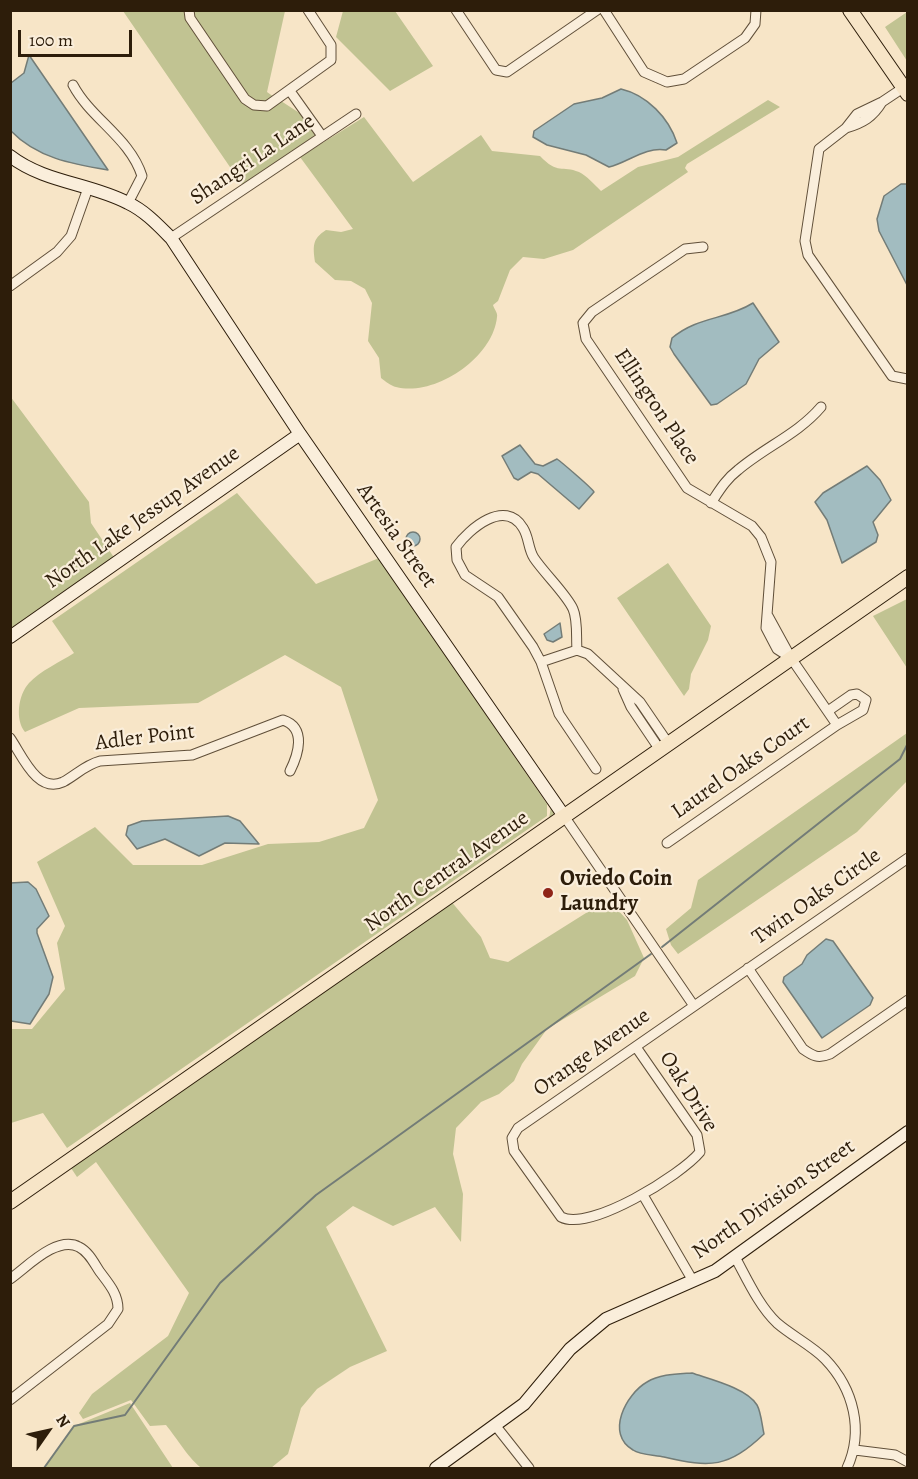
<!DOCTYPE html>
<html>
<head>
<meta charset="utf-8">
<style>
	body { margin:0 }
	#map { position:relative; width:918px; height:1479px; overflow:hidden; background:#f7e5c7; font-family:Alegreya,serif }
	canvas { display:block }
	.frame { position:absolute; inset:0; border:12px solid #2d1d0a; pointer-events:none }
	.north { position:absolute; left:18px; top:1401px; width:60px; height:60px; -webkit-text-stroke:4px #faeedb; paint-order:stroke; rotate:56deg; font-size:16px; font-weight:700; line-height:24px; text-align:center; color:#2d1d0a }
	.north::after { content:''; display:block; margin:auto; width:21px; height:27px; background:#2d1d0a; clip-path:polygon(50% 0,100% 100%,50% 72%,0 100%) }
	.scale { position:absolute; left:18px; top:30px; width:114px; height:27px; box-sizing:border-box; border:3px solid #2d1d0a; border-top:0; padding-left:8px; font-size:18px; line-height:21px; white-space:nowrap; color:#2d1d0a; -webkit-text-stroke:4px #faeedb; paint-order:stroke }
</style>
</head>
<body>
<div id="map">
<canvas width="918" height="1479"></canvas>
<div class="frame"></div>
<div class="north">N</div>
<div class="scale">100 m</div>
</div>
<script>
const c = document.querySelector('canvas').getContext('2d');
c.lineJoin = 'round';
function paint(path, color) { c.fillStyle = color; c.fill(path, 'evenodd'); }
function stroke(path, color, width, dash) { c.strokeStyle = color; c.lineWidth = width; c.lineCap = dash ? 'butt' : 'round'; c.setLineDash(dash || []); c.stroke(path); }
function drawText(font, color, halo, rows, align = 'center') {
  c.font = font + ' Alegreya,serif'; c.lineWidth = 4.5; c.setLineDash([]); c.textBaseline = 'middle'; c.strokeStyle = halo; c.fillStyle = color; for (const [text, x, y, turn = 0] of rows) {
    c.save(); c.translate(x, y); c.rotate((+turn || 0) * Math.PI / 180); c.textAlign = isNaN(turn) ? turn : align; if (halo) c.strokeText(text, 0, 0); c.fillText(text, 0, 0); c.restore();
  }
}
paint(new Path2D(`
	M123,11H184L186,20L247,106L267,110L281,101L301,114L316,136L243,186Z
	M193,11H285L267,92L274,97C264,103 258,103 249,96L194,16Z
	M343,11H395L433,66L390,91L336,37Z
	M907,12V61L885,27Z
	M768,100L780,107L687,164L685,168L688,172L573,250L544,259L523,257L510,270L498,301L493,305C494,309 498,313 497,317C493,358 435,397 396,387C391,386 385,381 381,378L379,358L368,341L372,303L365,289L351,281L335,280L315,262C313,246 312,239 326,230L341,232L353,229L300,157L364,117L413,182L481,135L492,151L540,156C558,175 562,165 579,172C586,175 595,185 601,191L638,167L678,157Z
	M10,396L89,502L91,523L115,559L10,632Z
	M237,493L316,584L379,558L547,804V816L67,1148L43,1113L11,1123L10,1029H32L65,989L57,943L65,926L37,862L95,827L133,865H202L268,844L319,842L364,828L378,800L341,687L285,655L198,703L79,708L25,732C15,720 18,695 29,683C40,671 60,662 74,653L52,621Z
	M668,563L711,626L708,640L691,674L689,689L684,696L617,598Z
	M907,599V668L873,616Z
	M907,733V781L857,832L678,954L671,945L666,929L691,908L698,880Z
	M551,806L558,816L183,1075L182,1073L549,819Z
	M450,900L481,937L490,958L508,962L586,913L603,905L617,909L627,920L644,958L635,976L547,1029L522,1064L514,1081L499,1094L481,1102L456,1128L453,1154L463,1194L461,1242L435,1207L393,1226L353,1206L326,1227L387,1351L350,1367L317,1389L301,1408L288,1454L271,1468H202C191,1462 176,1437 166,1425L150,1426L131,1400L83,1419L79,1413L92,1394L168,1336L189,1293L96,1162L77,1177L69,1165Z
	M130,1403L173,1468H44L74,1426Z`), '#c1c392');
const water = new Path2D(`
	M29,55L108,170C72,164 37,158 11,131V83L24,73Z
	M621,89C647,95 669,118 677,143L666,150C646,146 627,163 609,167L586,155L547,145L533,137L534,131L574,104L602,98Z
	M901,184H907V285L879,231L877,219L884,196Z
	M753,303L779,342L759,359L746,384L717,404L711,405L674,354L670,347L672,338C698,316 726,320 753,303Z
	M520,445L535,464L543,466L557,459C560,461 592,488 594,492L579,509L538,474L531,472L518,480L514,478L502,456Z
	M867,466L880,480L891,500L873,522L878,535L876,542L842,563L827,520L815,502L823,493Z
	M406 539a7 7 0 1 1 14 0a7 7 0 1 1-14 0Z
	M560,623L562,637L553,642L547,640L544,634Z
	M228,816L240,821L259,844L225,843L199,856L165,839L137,849L126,835L128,826L142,821Z
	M28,882L36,889L49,916L37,929V933L53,977L49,994L30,1024L11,1021L10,883Z
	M826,939L833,941L873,998L870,1005L822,1038L783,982L784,977L802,964L807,955Z
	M692,1373C709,1379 747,1388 757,1405C761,1412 762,1425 764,1434C728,1468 711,1468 664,1457C655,1455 640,1455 633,1450C605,1434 626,1394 647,1382C660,1374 677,1374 692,1373Z`);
paint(water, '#a2bcc0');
stroke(water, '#737c77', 1.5);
stroke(new Path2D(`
	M662,947L900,759L908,743
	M44,1468L74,1426L125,1415L220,1283L316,1195L651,954`), '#737c77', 2);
const street = new Path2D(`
	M189,10L190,18L245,99L254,105L267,106L331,60V45L308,10
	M456,10L496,70L507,72L597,10
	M604,10L644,72L667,82L684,79L745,38L755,24L756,10
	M73,85C91,119 130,138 142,176L128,203
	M903,88L882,102L857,114L846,128L819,149L805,241L808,255L892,376L907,379
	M290,91L322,136
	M846,128C863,123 873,117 882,102
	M171,238L356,114
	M703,247L685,249L592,312L583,323L586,339L687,488L752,526L761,537L771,562L766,628L777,649L791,658
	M10,286L57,252L71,236L88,188
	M711,503C719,491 726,479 738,470C765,447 798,434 821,407
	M768,616L791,658L837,725
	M577,650C576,638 578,620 573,609C567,595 544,573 534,558C528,549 529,537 523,528C505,498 469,529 456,547L457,560L465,575L498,597L533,647L541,662L559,714L596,769
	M541,662L577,650L588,654L640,702L668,743
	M623,689L631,707L660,750
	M10,738C22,755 37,794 63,782C76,775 85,765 100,761L192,755L283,720C307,728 298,755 290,771
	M564,816L694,1006
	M667,843L837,725L863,710L866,700L857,694L851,695L828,711
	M748,968L803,1049C813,1056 818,1059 830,1054L908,1000
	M636,1047L697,1135L700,1152C681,1175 590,1232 561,1217L514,1151L512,1138L518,1128L908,858
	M643,1195L693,1281
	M735,1257C747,1279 759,1306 777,1323C792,1336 811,1345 825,1359C854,1389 864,1431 847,1468
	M10,1279C27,1267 57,1235 79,1247C89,1252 94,1263 100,1272C109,1284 118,1294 118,1309L108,1324L10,1400
	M495,1425L529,1468
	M855,1450L895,1455L908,1462`);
const secondary = new Path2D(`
	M10,156C45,183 90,183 128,203C145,211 158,225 171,238L300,434L564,816
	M10,637L300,434
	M436,1468L524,1404L570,1349L606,1319L715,1271L908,1132`);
const primary = new Path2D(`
	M850,10L908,94
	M10,1202L908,577`);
stroke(street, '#604f39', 11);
stroke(secondary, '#2d1d0a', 14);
stroke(primary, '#2d1d0a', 16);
stroke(street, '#faeedb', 9);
stroke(secondary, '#faeedb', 12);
stroke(primary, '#f7e5c7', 14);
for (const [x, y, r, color] of [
	[548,893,6,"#8f2418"]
]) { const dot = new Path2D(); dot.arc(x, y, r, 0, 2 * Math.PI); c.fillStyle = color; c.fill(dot); stroke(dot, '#faeedb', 2); }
drawText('22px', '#2d1d0a', '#faeedb', [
	["Shangri La Lane",253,160,-34],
	["Ellington Place",656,407,56],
	["North Lake Jessup Avenue",143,518,-35],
	["Artesia Street",396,536,55],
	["Adler Point",145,738,-7],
	["Laurel Oaks Court",741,768,-35],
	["North Central Avenue",447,872,-35],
	["Twin Oaks Circle",817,897,-35],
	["Orange Avenue",592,1053,-35],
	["Oak Drive",688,1092,58],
	["North Division Street",774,1200,-35]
]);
drawText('bold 22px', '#2d1d0a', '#faeedb', [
	["Oviedo Coin",560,880],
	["Laundry",560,905]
], 'left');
</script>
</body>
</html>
